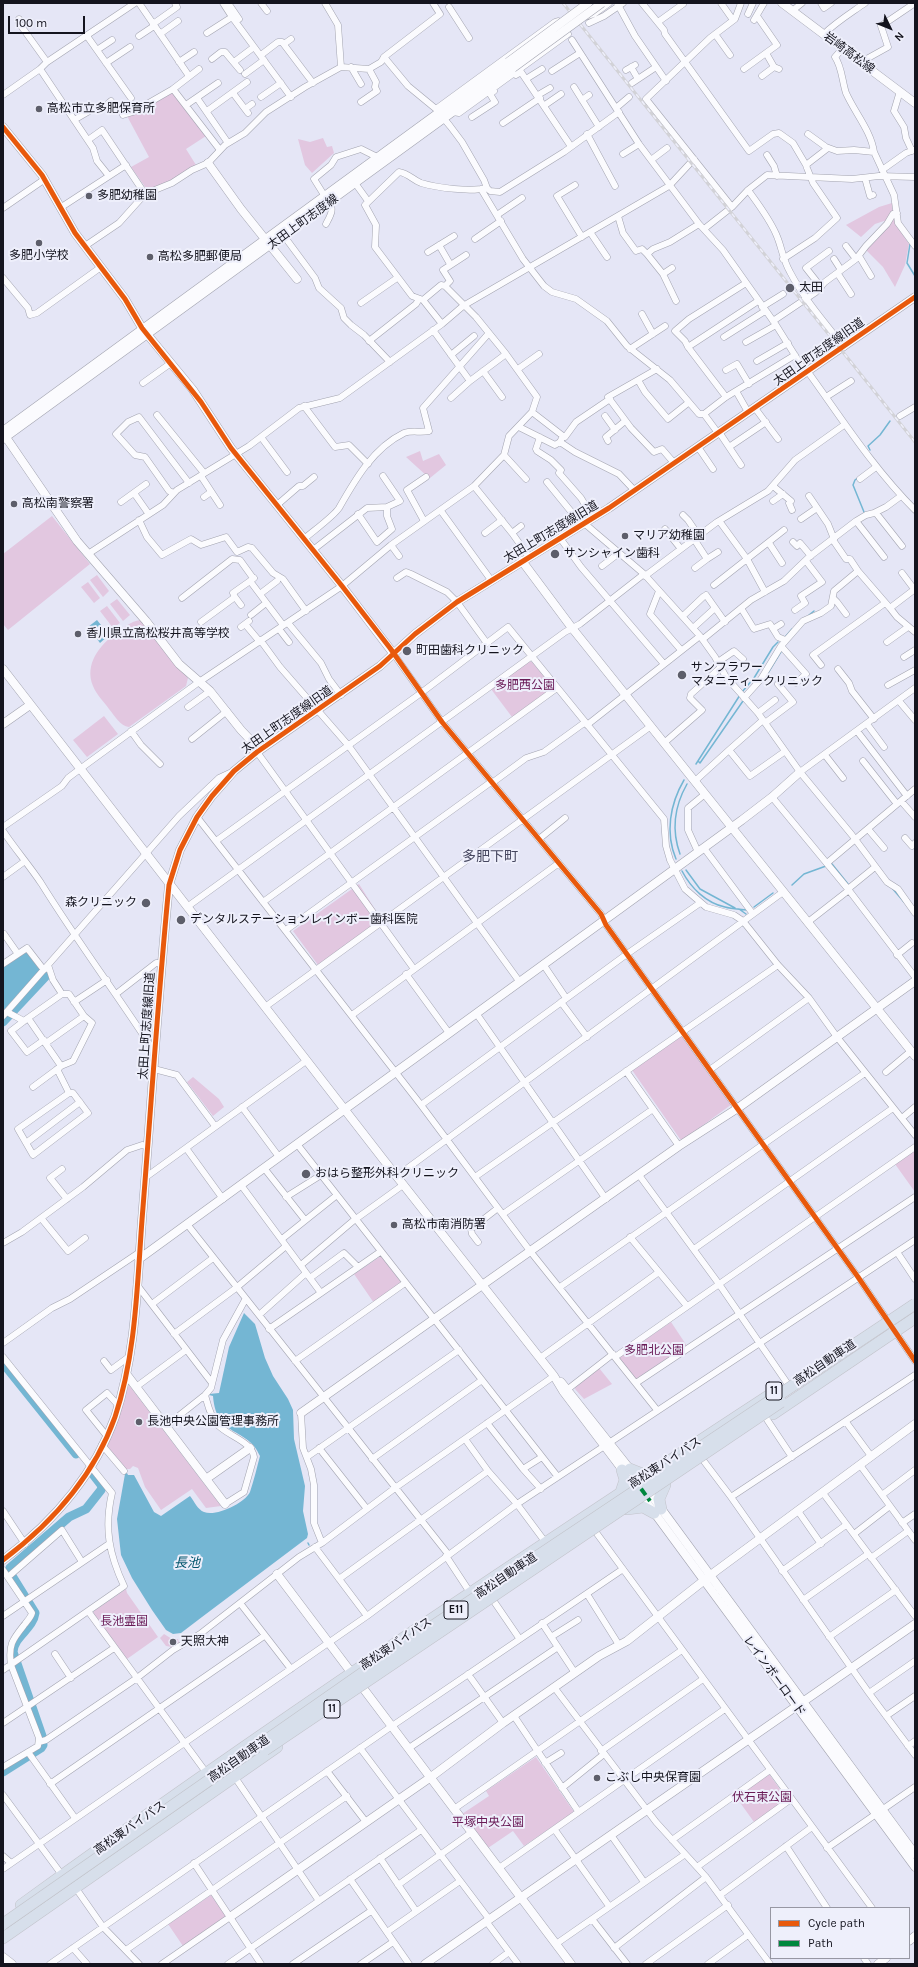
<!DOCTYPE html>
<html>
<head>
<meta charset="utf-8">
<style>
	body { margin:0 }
	#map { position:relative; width:918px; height:1967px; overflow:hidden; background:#e5e6f6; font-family:Karla,sans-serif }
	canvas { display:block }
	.frame { position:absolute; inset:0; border:4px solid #14141e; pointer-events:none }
	.legend { position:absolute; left:770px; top:1907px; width:140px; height:52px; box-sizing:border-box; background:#eeeffb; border:1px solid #9797a3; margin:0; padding:5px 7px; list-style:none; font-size:12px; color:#14141e }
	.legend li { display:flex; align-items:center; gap:8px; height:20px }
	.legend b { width:20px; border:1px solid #9797a3 }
	.north { position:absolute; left:870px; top:8px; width:40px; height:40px; -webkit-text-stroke:3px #eeeffb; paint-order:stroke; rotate:133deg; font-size:11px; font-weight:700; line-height:16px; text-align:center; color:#14141e }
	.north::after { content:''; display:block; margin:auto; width:14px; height:18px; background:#14141e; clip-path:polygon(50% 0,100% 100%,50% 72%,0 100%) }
	.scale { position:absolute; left:8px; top:16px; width:77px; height:18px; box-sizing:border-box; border:2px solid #14141e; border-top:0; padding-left:5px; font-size:12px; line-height:14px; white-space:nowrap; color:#14141e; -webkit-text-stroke:3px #eeeffb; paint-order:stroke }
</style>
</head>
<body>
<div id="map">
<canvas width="918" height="1967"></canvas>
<div class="frame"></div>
<ul class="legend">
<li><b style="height:5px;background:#e8590c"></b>Cycle path</li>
<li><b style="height:5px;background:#00873e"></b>Path</li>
</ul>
<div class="north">N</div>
<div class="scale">100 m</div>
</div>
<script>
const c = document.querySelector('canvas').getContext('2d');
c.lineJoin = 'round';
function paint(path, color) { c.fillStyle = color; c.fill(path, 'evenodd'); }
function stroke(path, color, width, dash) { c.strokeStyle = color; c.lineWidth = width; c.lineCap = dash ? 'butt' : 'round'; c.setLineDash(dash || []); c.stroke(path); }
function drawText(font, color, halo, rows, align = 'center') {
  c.font = font + ' Karla,"Noto Sans JP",sans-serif'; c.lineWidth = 4; c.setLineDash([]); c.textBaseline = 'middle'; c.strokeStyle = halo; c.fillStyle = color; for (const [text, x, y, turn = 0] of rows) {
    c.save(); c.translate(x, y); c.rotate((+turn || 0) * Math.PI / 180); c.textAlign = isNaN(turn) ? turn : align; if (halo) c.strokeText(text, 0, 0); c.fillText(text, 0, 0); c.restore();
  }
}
paint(new Path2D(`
	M172,91L206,136L186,149L196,165L171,182L148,191L131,167L149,157L127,116Z
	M323,138L327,147L332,146L334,153L312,173L305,165L298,139L310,142Z
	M892,203C892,219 900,230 909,244L905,265L895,287L883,267L865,249L888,223L884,221L875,224L861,237L846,225L879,207Z
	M420,451L423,461L439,454L446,465L430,478L428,477L406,457Z
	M52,516L90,564L8,630L3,624V554Z
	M97,575L109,591L103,597L90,580Z
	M88,582L100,598L94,603L81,587Z
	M117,599L130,615L123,621L110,604Z
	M107,606L120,623L113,628L100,611Z
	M140,620L188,678L186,686L129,727C120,726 115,716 109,709C104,702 96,694 93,686C84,664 100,645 116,633C124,628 131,621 140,620Z
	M529,661L532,662L552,686V689L512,717L491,689Z
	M104,716L118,734L87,757L73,740Z
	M359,884L383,922L318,965L293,931Z
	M682,1035L732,1104L683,1140L680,1139L632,1070Z
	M193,1077L219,1099L224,1107L213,1116L187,1082Z
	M915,1150V1192L895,1164Z
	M381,1256L401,1282L400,1285L374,1303L354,1274Z
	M671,1322L687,1346L637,1380H635L620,1361V1357Z
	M599,1368L612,1384L584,1399L575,1389L576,1386Z
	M129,1385L221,1506L206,1508L192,1489L161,1510L145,1487L138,1468L133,1466L130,1469H124L105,1447Z
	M126,1589L127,1593L158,1637L127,1659L93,1614L94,1611Z
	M164,1634L172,1639H178L179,1643L172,1647L166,1646L160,1638Z
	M536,1757L574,1812L524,1846L513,1831L488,1848L462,1814L489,1796L486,1791Z
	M769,1774L787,1799L754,1822L736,1797Z
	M211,1895L226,1916L183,1946L168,1924Z`), '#e2c7e0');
paint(new Path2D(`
	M97,620L109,635L100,643L88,627Z
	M27,952L41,969L3,1011V966L21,954Z
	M244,1313L255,1324L265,1358L273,1376L288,1399L293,1410L294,1439L305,1486L303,1511L308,1534L307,1538L202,1617L181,1633L173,1634L166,1630L152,1610L132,1578L121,1555L117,1519L125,1474L127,1473L128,1475H134L154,1512L161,1516L190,1496C194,1501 198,1510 204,1512C216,1517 245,1503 250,1492C254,1480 257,1467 260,1456C248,1427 216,1438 213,1396L209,1395V1394L219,1393L229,1347Z`), '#74b6d3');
stroke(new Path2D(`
	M910,244L907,263L915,276
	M870,450L868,446L880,435L890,421
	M859,477L855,480L853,485L864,512
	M809,615L814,611
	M786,636L792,629
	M768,673L782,650
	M742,692L754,678L773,647L778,642
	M698,761L700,763L743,701
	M696,764L740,695
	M680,854C671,829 674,807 687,784
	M676,859C665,833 670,804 684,780
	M830,865L832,864L848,884
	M686,870L700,889L735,908
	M682,871C691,888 706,903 725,907C732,909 740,909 747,910
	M792,885L804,874L826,866
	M892,888L904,902
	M754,907L773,893
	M739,909L746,914
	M308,1543L309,1545`), '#74b6d3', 1.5);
stroke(new Path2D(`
	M3,1022L47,975L39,968
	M3,1363L76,1454
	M3,1772L41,1748L43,1745L42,1736L13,1652C14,1636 33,1629 35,1613L12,1576L10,1568L69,1517L86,1509L101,1490L102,1486L92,1473`), '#74b6d3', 9);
const street = new Path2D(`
	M139,3L189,76
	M223,3L232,17L291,97
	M228,3L239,19
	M261,3L267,11
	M325,3L338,25L341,67
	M433,3L440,14L384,57L408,86L436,109L450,126L462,142L484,180L487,188
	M617,3L635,36L666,81
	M642,3L664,30L665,34L749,151L773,134L779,133L793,143L806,165
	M721,3L733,20
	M821,3L824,8L831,3
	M449,7L469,38
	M792,11L802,3
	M586,13L588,16L594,14L609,3
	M748,14L753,3
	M19,19V23L47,62
	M754,20L764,3
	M658,22L683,4
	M589,23L604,16L623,3
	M153,24L177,7L175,3
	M207,33L232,17
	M160,34L178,21
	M715,34L730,55
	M824,34C836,22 851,13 865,3
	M87,36L131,98
	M139,36L154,26
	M572,40L639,144L699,224L723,250L776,325L806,373
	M284,44L291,39
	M843,48L835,57C842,67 842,81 846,93C855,113 871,131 874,152L894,195L898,223L915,246
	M97,50L112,40
	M766,53L774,67
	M261,55L278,42H282L313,83
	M212,59L221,52H225L240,70
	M179,62L194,52
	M234,62L254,47
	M861,62L888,47L881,26L915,3
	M106,63L130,47
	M351,67L361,84
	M631,67L638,79
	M40,69L93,148L97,161L109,176
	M744,69L777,45L757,16
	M626,70L635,65
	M552,71L580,53
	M245,74L264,60
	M516,75L521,72L570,145
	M762,76L774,67L779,69
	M526,79L542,69
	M632,83L656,67
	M574,87L599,127
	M173,89L199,69
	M900,91L894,111L904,127L906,138L912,151
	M233,93L248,113
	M3,95L40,69L47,62L135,3
	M538,95L550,88
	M261,97L281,83
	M197,98L228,143
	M582,100L589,95
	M361,102L377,91L375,87L376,82L369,69
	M186,105L218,83
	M545,105L561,94
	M616,108L629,97
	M245,109L252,104
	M436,109L555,22L558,21L568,34L459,113L453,112
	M207,111L247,82
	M123,115L133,112L173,89L220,150
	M472,117L495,102L490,94L494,91
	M74,120L98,106L103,108L111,101
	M503,123L540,98
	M587,134L615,186
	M808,134L826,147L837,151L854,150L874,152
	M88,140L102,130L145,194L172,183L192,170L208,163L225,145L245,133L266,112L305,87L341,67L369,69L381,62L384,57
	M623,154L639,144
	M767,155L774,166L777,176
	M651,160L667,148
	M882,170L906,153L914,150
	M865,178L870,196L873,195
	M355,183L368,201
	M575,185L557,196L582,237
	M481,189L523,259L544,286L552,292L576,299L607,321L627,346L670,380L699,414H704L718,433
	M748,190C758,204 769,218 776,234C782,247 782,258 790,272C804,299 825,323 844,347
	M324,195L314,179L331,165L336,157L361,149L377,157
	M732,207L646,99L710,38L735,19L741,3
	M3,208L45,179
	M60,208L126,165
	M497,215L522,198
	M618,216L623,233L636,251L642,249L647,254
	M326,224C330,216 334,211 330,202
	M704,229L732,207L748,190L767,175L852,179L879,176L915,177
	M590,232L607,257
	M284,236L315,278L319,288L341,308L344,318L351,325L364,335L390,362
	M475,239L501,221
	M439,245L450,264
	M85,246L119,223L145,194
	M846,246L856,259
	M428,252L454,236
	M859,256L871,276
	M783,259L815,238L837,218L813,183L807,168L806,165L828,148
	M834,259L841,270
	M672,268L663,274L647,254L653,249L670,242L699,224
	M663,274L676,301
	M838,274L851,294
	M3,278L28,308L30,315L37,313L101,267
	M445,286L450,281L443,270L466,255
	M821,287L806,268L829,251
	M423,300L442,324
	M361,303L397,278
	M762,307L783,294
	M642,314L653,334
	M773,321L816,292L825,282L856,259L866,246L887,224L893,214L897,213
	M724,337L765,311
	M369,341L416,304L419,299
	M746,342L776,325
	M688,347L758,301
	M630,349L665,326
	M506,354L476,317L445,286L441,285L423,300L412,296L375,247L376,225L365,205L399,172C408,173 413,180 421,183C438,188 470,192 487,188L490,191L500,192L564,152L619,112
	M451,355L474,336
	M757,361L788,343
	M518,369L539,354
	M657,369L608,397L631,428L654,452L662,449L674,463
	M726,370L737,364L749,384
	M483,371L502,397
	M808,372C842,419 873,468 915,510
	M638,380L645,392L668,419L688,403
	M143,383L171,363
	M736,391L748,412
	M726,397L688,347L685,341L675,331L689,319L746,283
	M826,397L851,381
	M451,398L470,381
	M304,406L335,447L349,445L368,464
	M755,408L778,439
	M704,414L726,397L795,355
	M157,415L204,473
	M605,416L615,430
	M900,416L915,407
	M519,427L555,445L560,442L563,436L532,412
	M719,432L741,465
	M563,436L565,437L576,422L610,399
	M261,437L287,472
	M540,437L536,449L537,451L551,460L561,470L559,473L581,498L593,518
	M608,441L606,437L625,421
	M560,442L575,452L619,474L635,491
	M698,447L713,469
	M729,447L766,422
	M504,455L526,479
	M201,476L220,505
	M860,479L876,467
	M547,482L582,525
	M474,486L512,533
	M773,486L791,501L789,503L792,510
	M134,493L148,513
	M174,493L169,491L145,457L135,455L116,434L128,422L139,417L189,483
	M809,496L828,524L834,539
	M204,497L211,492
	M773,501L783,494
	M121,502L146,484
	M277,505L299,486H303L314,477
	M441,511L491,580
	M876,513L902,546
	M358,514L377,542L392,529L387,516V507
	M683,515L688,520L699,536
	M801,519L817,508
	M139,520L147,537L162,555L191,539L201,545L226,537L237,552L248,547L252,548L273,573L283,579L306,611
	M424,521L407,490L426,477
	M856,521L884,557
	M584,523L644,574L700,636L715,657L726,677L758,713L800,772L852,835L887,882L898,889L915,913
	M521,526L512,533L529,557
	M665,529L681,549
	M485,533L502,520
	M560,538L581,567L664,664
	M304,539C312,532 334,516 339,508C355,480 373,448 404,433C412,430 420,433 429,431L423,408L489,333
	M694,539L707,559L718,552
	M793,542L797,546L800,543L811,556
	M769,543L782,563
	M391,545L399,556
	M313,550L367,508L387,507L400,501L383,476
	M88,554L163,505L177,490L249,446L299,408L340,398L442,324L463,306L669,186L694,159
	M602,566L619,553
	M695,568L707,559
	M858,571L890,608L915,589
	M902,573L914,589
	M645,576L717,522L768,491L795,460L844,425
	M254,578L250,581L283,625
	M397,578L406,572L411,574L447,592L457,602L486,642
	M714,585L747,559L720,522
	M659,591L650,614L681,650
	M765,592L747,559L784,530
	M260,594L277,581
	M706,595L725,622
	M235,597L241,605
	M182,598L232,559L240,560L253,578
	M833,598L837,602L846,614
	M741,608L754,629L770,624L778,637L785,640
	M890,608L897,617L915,632
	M795,610L805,603L801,596L822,582L806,561
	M251,615L266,603
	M683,616L703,597
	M201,622L235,597L233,593L250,581
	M288,623L321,663L329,679L341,695
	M245,624L260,642
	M241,627L249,621
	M693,628L715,608
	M279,629L289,642
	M773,629L781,624
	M703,639L751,600L784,581L809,557L856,521L866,515L874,513L886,507L901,496
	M261,641L280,667L348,745L519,981
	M887,642L908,627
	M781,646L803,621L821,613L831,606L834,591L858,571L850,559H846L833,540
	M393,653L442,722L601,914L606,925L858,1277L915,1361
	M904,657L915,650
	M718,662L734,651L743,659
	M821,665L813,655L885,603
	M838,669L849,683L852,691L874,719
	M888,685L915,670
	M744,698L761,679L781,646L806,674L796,683
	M899,701L915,720
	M188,707L210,691
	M758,713L775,700
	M763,720L729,750L750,776L784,752
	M765,723L793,702L778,684
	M867,724L884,747
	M587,725L700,636
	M131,731L141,745L160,764
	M857,731L907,796
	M192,739L227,711
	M664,743L702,710L690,698L691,694L721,667
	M257,752L414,969
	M825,755L843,778
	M863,761L897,804
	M800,772L915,688
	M695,781L729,750
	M492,783L526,758L544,752L584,723
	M772,797L848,889L915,977
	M901,801L915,817
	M197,817L421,1105L530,1251L657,1410
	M3,827L62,786L68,778L80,769L199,682L342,586L391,545L474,486L504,455L509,436L532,412L537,397L506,354L470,381L433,330
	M868,829L884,848
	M3,831C15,849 29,865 41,883C77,941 118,996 155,1053
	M905,838L912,846L915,843
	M539,839L565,818
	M216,841L421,693L508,627L664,819L666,846L670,860L685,889L706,907L734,915L743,921L778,965L809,998L837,1037L915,1135
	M704,848L753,914
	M698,852L688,830V808L705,794
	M827,863L915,789
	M3,877L25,861
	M848,889L875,867
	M263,902L557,688
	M187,907L565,632L580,624L644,574
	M808,922L849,890
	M286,930L491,782
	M4,934L18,954
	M897,955L912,943
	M3,964L27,948L44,970
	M543,964L566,998
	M48,965L53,980L62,994H69L84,1016L92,1023L73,1061L61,1066L28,1018L62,994
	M406,974L449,1033
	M116,994L156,963H162
	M74,1002L107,980
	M561,1002L587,1037
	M265,1007L651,726
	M7,1012L24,1021
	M476,1013L606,1199
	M352,1015L559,863
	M3,1016L179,816L219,778L232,772
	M28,1018L11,1031L27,1052L44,1040
	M46,1043L84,1016
	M57,1069L69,1093H73L88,1113L33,1155L18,1129L69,1093
	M154,1069L177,1075L215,1126
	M711,1069L809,998
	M626,1071L679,1146
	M886,1072L911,1051
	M33,1087L60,1067
	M421,1105L627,954L700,903
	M242,1107L279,1157
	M902,1118L915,1107
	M26,1143L80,1102
	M297,1144L558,1477
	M186,1148L223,1199
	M264,1168L305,1220
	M62,1169L50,1178L67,1199
	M639,1175L719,1284L787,1383
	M397,1176L783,892
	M146,1177L306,1061
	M475,1177L778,965
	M241,1185L321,1293
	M286,1197L321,1175
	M503,1214L653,1109
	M41,1218L68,1251L85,1238
	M187,1224L448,1554
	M630,1237L687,1306
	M282,1239L337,1195
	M478,1242L472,1234L471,1229L498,1208
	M3,1243L22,1232L83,1187L127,1150L142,1145L148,1146
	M694,1249L893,1108
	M897,1252L915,1279
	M301,1265L353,1221L403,1185
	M310,1278L344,1253L358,1267
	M137,1285L212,1383
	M560,1287L865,1073
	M152,1304L213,1258
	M259,1315L306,1273
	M269,1329L380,1252
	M174,1334L236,1288L286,1246
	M3,1343L52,1308L70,1299L140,1252
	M3,1357L112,1493C104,1528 109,1554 124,1586L3,1670
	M615,1357L915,1147
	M540,1358L659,1272
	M104,1361L111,1370L130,1356
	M295,1361L405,1283
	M915,1375L731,1497L869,1693L915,1755
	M636,1383L915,1197
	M136,1387L186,1350
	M568,1389L613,1354
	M205,1395C208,1405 210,1416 217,1424C227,1436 252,1441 254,1457L244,1492L225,1504
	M301,1413L303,1448L311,1469L314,1485V1523L322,1543
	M766,1418L792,1457
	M846,1422L871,1456
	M487,1423L523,1469L541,1489
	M166,1426L205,1395L211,1388L223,1340L245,1300
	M106,1435L86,1410L107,1393L118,1405
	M465,1439L488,1471L517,1504L546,1543
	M102,1445L124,1471
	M319,1448L367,1509
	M307,1457L459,1350
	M372,1459L482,1380
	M703,1460L731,1497
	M860,1465L915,1540
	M523,1469L542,1457
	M823,1493L915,1616
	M882,1495L915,1470
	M3,1511L25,1544
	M798,1511L821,1544
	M902,1523L915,1514
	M595,1531L872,1908
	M854,1534L890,1506
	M315,1547L367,1616
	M446,1556L471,1594
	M871,1558L908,1531
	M3,1570L32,1613C31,1617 28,1620 25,1624C13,1639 8,1644 11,1665L39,1738L38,1746L3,1767
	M782,1571L846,1525
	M8,1577L62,1530L82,1562
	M339,1579L488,1471
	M587,1594L619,1645
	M493,1600L519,1638
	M803,1600L868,1554
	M240,1603L291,1669
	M88,1611L208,1775
	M3,1616L109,1544
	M542,1623L575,1673
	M551,1637L578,1620
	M829,1637L896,1590
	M55,1654L71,1678
	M468,1674L503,1723
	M554,1687L656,1822L706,1877L770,1964
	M869,1693L915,1661
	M514,1716L578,1811
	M886,1716L915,1696
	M3,1723L114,1648
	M39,1742L46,1740L137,1678L173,1650L200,1634L299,1557L322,1543L395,1488L554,1376
	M908,1746L915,1741
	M360,1748L489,1919
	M409,1748L558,1647
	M601,1751L703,1679
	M28,1752L75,1818
	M545,1763L561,1753
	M327,1771L366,1822
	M234,1776L319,1901
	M50,1784L264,1636
	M562,1788L604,1754
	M3,1795L62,1875
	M454,1809L682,1650
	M555,1830L609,1906
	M611,1835L644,1882
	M672,1840L770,1770
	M786,1846L827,1908
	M827,1848L915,1787
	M3,1856L11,1863
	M380,1858L416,1911
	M194,1863L261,1964
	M697,1867L791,1799
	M499,1868L725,1709
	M3,1869L367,1616L517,1504L915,1240
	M350,1879L409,1964
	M398,1885L472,1832
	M75,1887L103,1927L139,1964
	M720,1895L812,1827
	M592,1919L627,1964
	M486,1921L518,1964
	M387,1932L460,1881
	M556,1944L684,1855
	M73,1948L87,1964
	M614,1948L706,1877
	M126,1950L347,1796
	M864,1958L868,1964
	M50,1964L392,1726L623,1569
	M162,1964L230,1917
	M228,1964L421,1830
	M293,1964L371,1911
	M361,1964L393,1942
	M493,1964L509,1952
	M646,1964L728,1905
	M708,1964L748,1935`);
const secondary = new Path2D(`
	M782,3L915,103
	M3,127L42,175L75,233L125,299L142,328L193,390L231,448L342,586L393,653
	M208,163L241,209L297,279
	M3,431L508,62
	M3,433L77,541L146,621L179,664L210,691L241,730L260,750
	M3,439L513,68
	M522,561L572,628L915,1056
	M3,669L383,1159L554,1376L563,1391L625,1473
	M3,724L30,705
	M139,1259L742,820L772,797L800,772
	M127,1375L225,1504
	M561,1382L633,1473
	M301,1413L679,1146L738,1108L915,981
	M206,1479L250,1448
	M646,1488L915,1854
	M639,1492L915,1867
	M3,1560C52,1523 94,1476 115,1417C136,1354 137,1286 142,1220C151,1108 158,996 169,885L180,850L197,817L212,796L234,771L257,752L380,666L415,634L457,602L609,508L915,297
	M277,1574L571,1964
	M230,1917L431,1777L503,1723L599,1656L627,1641L716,1571L915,1424
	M909,1941L915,1936
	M3,1957L12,1964
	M425,1964L915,1624
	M878,1964L886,1958`);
const highway = new Path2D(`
	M773,1414L915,1318
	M630,1469L640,1473H650
	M621,1492L625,1480L622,1470
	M627,1509L643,1507L654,1513
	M661,1509L659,1499L665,1485
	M21,1905C265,1728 516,1561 768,1396
	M3,1938L277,1747`);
stroke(street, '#a2a3af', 7);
stroke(secondary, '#a2a3af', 9);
stroke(highway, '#c2c3ca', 12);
stroke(street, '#fbfbfe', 6);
stroke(secondary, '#fbfbfe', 8);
stroke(highway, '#d7dfeb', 11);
const rail = new Path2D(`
	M563,3L915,442`);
stroke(rail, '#d2d2d7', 3);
stroke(rail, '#eeeffb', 1.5, [4.5]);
const secondaryBridge = new Path2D(`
	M508,62L588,3
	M513,68L602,3`);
const highwayBridge = new Path2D(`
	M265,1750L781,1402
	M3,1924L364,1672L915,1304`);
stroke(secondaryBridge, '#a2a3af', 9, []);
stroke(highwayBridge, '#c2c3ca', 12, []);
stroke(secondaryBridge, '#fbfbfe', 8);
stroke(highwayBridge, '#d7dfeb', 11);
stroke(new Path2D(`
	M634,1479L650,1501`), '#00873e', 4, [8, 4]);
stroke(new Path2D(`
	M3,127L42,175L75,233L125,299L142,328L201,402L231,448L342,586L390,648L442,722L601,914L606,925L858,1277L915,1361
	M3,1560C52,1523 94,1476 115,1417C136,1354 137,1286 142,1220C151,1108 158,996 169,885L180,850L197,817L212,796L234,771L257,752L380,666L415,634L457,602L609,508L915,297`), '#e8590c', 5);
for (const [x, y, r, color] of [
	[39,109,4,"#5d5e6a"],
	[89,196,4,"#5d5e6a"],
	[39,243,4,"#5d5e6a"],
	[150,257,4,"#5d5e6a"],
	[790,288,5,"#5d5e6a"],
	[14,504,4,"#5d5e6a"],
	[625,536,4,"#5d5e6a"],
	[555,554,5,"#5d5e6a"],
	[78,634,4,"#5d5e6a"],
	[407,651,5,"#5d5e6a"],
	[682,675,5,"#5d5e6a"],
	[146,903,5,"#5d5e6a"],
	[181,920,5,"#5d5e6a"],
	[306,1174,5,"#5d5e6a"],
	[394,1225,4,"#5d5e6a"],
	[139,1422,4,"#5d5e6a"],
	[173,1642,4,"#5d5e6a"],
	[597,1778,4,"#5d5e6a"]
]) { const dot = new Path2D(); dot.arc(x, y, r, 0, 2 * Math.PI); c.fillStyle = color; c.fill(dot); stroke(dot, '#eeeffb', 1.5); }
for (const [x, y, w] of [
	[774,1391,16],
	[456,1610,24],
	[332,1709,16]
]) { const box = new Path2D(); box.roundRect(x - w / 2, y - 9, w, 18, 3); c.fillStyle = '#eeeffb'; c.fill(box); stroke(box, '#14141e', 1); }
drawText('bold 11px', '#14141e', null, [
	["11",774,1391],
	["E11",456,1610],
	["11",332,1709]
]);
drawText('12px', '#14141e', '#eeeffb', [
	["岩崎高松線",849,53,37],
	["太田上町志度線",303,222,-36],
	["太田上町志度線旧道",819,352,-35],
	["太田上町志度線旧道",551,532,-31],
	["太田上町志度線旧道",287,720,-35],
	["太田上町志度線旧道",147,1026,-86],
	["高松自動車道",825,1363,-34],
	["高松東バイパス",665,1463,-33],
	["高松自動車道",506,1576,-34],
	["高松東バイパス",396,1644,-34],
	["レインボーロード",774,1676,54],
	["高松自動車道",239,1759,-35],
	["高松東バイパス",130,1828,-35]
]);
drawText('12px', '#14141e', '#eeeffb', [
	["高松市立多肥保育所",47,109],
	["多肥幼稚園",97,196],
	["多肥小学校",39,256,"center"],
	["高松多肥郵便局",158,257],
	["太田",799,288],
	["高松南警察署",22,504],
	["マリア幼稚園",633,536],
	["サンシャイン歯科",564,554],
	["香川県立高松桜井高等学校",86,634],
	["町田歯科クリニック",416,651],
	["サンフラワー",691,668],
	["マタニティークリニック",691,682],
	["森クリニック",137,903,"right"],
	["デンタルステーションレインボー歯科医院",190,920],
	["おはら整形外科クリニック",315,1174],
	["高松市南消防署",402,1225],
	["長池中央公園管理事務所",147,1422],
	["天照大神",181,1642],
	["こぶし中央保育園",605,1778]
], 'left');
drawText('12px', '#691a56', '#eeeffb', [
	["多肥西公園",525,686],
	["多肥北公園",654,1351],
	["長池霊園",124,1622],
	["伏石東公園",762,1798],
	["平塚中央公園",488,1823]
]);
drawText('italic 13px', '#02556d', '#eeeffb', [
	["長池",187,1563]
]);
drawText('14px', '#46475f', '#eeeffb', [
	["多肥下町",490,857]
]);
</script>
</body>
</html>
